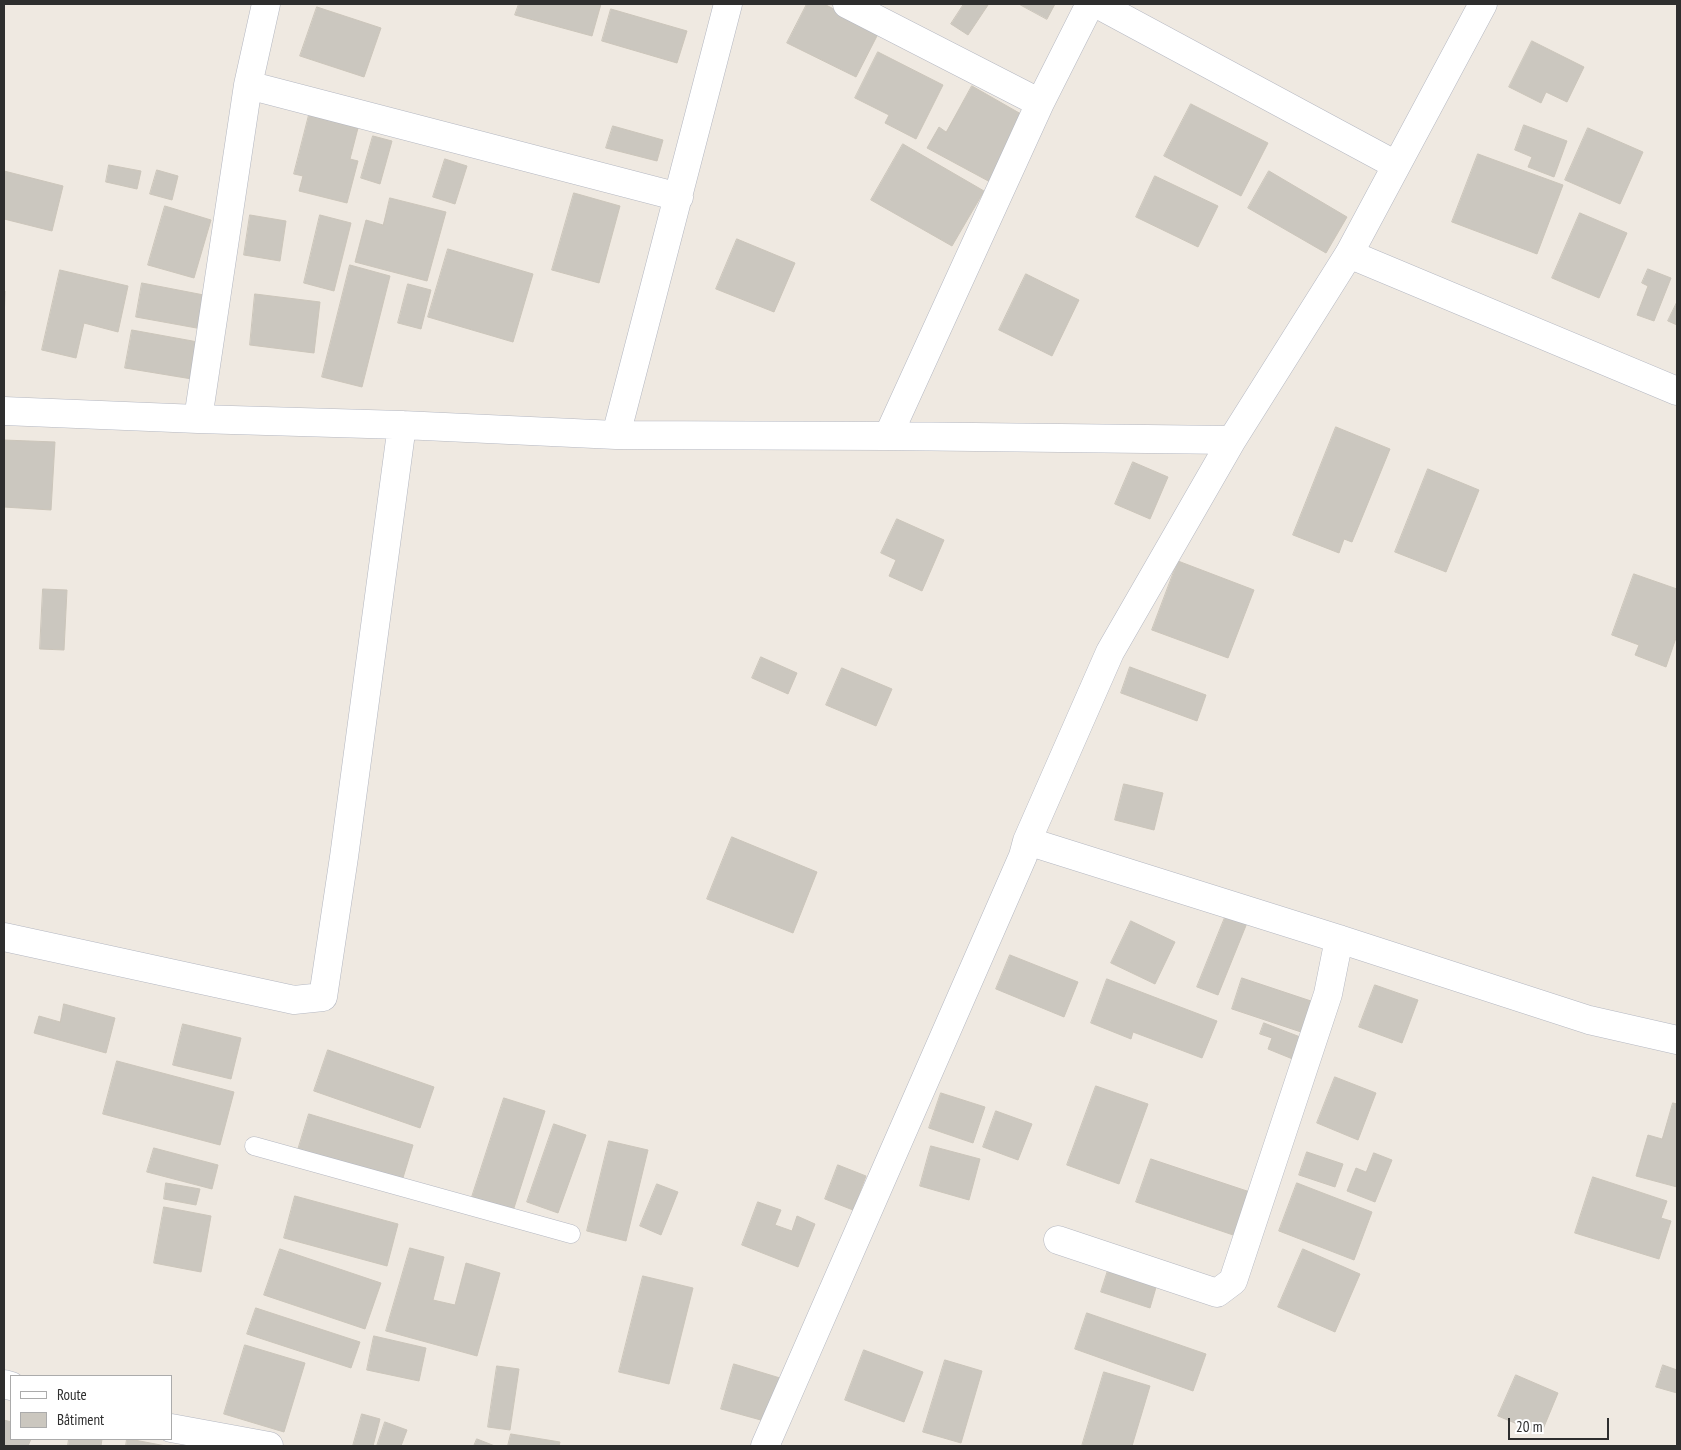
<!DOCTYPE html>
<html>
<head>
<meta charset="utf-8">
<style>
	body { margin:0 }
	#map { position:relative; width:1681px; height:1450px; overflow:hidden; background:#efe9e1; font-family:"PT Sans Narrow",sans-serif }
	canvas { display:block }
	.frame { position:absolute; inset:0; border:5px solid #2e2e2e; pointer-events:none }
	.legend { position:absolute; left:10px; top:1375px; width:162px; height:65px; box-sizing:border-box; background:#fff; border:1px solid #ababab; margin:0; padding:6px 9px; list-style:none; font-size:15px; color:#2e2e2e }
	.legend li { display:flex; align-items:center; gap:10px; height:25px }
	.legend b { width:25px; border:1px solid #ababab }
	.scale { position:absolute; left:1508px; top:1418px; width:101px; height:22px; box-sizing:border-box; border:2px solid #2e2e2e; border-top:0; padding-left:6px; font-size:15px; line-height:18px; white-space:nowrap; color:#2e2e2e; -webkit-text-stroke:4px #fff; paint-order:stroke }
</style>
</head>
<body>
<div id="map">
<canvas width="1681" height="1450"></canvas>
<div class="frame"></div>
<ul class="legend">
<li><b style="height:6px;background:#fff"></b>Route</li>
<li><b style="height:14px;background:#cbc7bf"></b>Bâtiment</li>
</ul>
<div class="scale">20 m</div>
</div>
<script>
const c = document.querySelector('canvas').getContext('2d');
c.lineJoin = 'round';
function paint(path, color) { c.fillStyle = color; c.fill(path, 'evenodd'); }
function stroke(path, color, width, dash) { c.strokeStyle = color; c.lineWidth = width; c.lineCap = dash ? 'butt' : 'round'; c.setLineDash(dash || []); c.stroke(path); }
const building = new Path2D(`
	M519,4H601L592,36L515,15Z
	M807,4H824L879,32L856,77L787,43Z
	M964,4L988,5L968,35L951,24Z
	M1019,4H1055L1047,19Z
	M317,7L381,28L364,77L300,56Z
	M611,9L687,31L677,63L602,41Z
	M1532,41L1584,67L1567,102L1546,92L1541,103L1509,87Z
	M878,52L943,85L916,139L885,123L889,115L855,98Z
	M972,86L1028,118L992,183L927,148L939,127L946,132Z
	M1191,104L1268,143L1241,196L1164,156Z
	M309,115L358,128L350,159L358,161L347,203L299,191L303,176L294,174Z
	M1524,125L1567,141L1554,177L1528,167L1532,157L1515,150Z
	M613,126L663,140L657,161L606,148Z
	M1588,128L1643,152L1620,204L1565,180Z
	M373,136L392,141L380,184L361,178Z
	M903,144L984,191L952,246L871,200Z
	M1478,154L1563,185L1537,254L1452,222Z
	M445,159L467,166L455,204L433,197Z
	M109,165L141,171L137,189L106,182Z
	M157,170L178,176L172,200L150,194Z
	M4,171L63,186L52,231L4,219Z
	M1269,171L1347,217L1326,253L1248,208Z
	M1155,176L1218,206L1198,247L1136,217Z
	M574,193L620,206L599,283L552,270Z
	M390,198L446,212L427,281L355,262L366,220L383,225Z
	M165,206L211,220L194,278L148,265Z
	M1580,213L1627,233L1599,298L1552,278Z
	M250,215L286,221L280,261L244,255Z
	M320,215L351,223L334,291L304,283Z
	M737,239L795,263L774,312L716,289Z
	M448,249L533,274L513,342L428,317Z
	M350,265L390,276L362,387L322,377Z
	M1648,269L1671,278L1654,321L1637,315L1648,286L1642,283Z
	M60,270L128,286L118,332L84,323L76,358L42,350Z
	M1026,274L1079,300L1052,356L999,330Z
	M142,283L209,296L202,329L136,317Z
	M408,284L431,290L421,329L398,323Z
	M4,291H5L4,324Z
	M255,294L320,302L314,353L250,345Z
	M1677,302V325L1668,321Z
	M132,330L198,342L192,379L125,368Z
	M1336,427L1390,449L1352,542L1344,539L1339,553L1293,535Z
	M4,440L55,442L51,510L4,507Z
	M1133,462L1168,477L1150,519L1115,504Z
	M1428,469L1479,490L1446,572L1395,552Z
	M897,519L944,540L922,591L889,576L896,560L881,553Z
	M1178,561L1254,590L1228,658L1152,630Z
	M1634,574L1677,589V635L1666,667L1635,655L1639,645L1612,635Z
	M43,589L67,590L64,650L40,649Z
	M761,657L797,673L788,694L752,678Z
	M1130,667L1206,695L1197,721L1121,693Z
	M842,668L892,689L876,726L826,705Z
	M1124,784L1163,793L1154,830L1115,820Z
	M732,837L817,872L793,933L707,899Z
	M1226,915L1247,923L1218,995L1197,987Z
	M1131,921L1175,942L1155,984L1111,963Z
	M1010,955L1078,982L1064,1017L996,989Z
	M1242,978L1317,1003L1307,1034L1232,1009Z
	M1107,979L1217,1021L1202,1058L1133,1032L1131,1039L1091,1023Z
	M1375,985L1418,1000L1402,1043L1359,1027Z
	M64,1004L115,1018L106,1053L34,1033L39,1016L60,1022Z
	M1264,1023L1308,1040L1300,1062L1268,1049L1272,1038L1260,1034Z
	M183,1024L241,1038L231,1079L173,1065Z
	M328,1050L434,1087L420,1128L314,1091Z
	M117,1061L234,1092L220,1145L103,1114Z
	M1335,1077L1376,1093L1358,1140L1317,1123Z
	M1096,1086L1148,1104L1119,1184L1067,1165Z
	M941,1093L985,1107L973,1143L929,1128Z
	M504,1098L545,1111L513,1211L472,1197Z
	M1673,1103L1677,1104V1187L1636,1176L1648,1135L1662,1139Z
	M996,1111L1032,1124L1018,1160L983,1147Z
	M309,1114L413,1145L402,1181L298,1150Z
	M554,1124L586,1135L558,1213L527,1202Z
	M609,1141L648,1150L626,1241L587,1231Z
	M931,1146L980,1159L969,1200L920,1186Z
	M154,1148L218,1165L212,1189L147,1172Z
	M1307,1152L1343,1164L1335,1187L1299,1175Z
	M1374,1153L1392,1160L1375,1202L1347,1191L1356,1168L1366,1172Z
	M1151,1159L1256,1194L1242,1238L1136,1202Z
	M838,1165L866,1176L853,1210L825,1199Z
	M1593,1177L1667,1201L1661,1218L1671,1221L1659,1259L1575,1233Z
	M166,1183L200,1189L196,1205L164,1199Z
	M1297,1183L1372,1212L1354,1260L1279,1231Z
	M657,1184L678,1192L661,1235L640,1226Z
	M295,1196L398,1224L387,1266L284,1238Z
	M758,1202L781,1210L775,1225L792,1231L797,1216L815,1224L798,1267L742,1245Z
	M164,1207L211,1216L201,1272L154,1263Z
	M410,1248L444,1257L433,1300L455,1305L466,1263L500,1273L477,1356L386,1331Z
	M280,1249L381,1283L365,1329L264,1295Z
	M1303,1249L1360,1274L1335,1332L1278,1307Z
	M1111,1261L1159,1277L1150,1308L1101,1292Z
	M643,1276L693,1288L669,1384L619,1372Z
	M256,1308L360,1342L351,1368L247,1334Z
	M1087,1313L1206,1354L1193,1391L1075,1349Z
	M374,1336L426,1348L419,1381L367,1370Z
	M245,1345L305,1363L284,1432L224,1414Z
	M864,1350L923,1372L904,1422L845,1400Z
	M945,1360L982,1371L961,1443L923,1432Z
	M734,1364L780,1378L768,1422L721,1409Z
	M1663,1365L1677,1370V1393L1656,1387Z
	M497,1366L519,1369L510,1430L488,1427Z
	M1104,1372L1150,1386L1132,1446H1082Z
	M1516,1375L1558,1393L1541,1434L1498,1416Z
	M362,1414L380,1419L373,1446H353Z
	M4,1420L11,1422V1439H31L28,1446H4Z
	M385,1422L407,1430L401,1446H377Z
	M511,1434L560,1442L559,1446H508Z
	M69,1439H102L101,1446H68Z
	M127,1439H129L166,1446H126Z
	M477,1439L495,1446H474Z`);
paint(building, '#cbc7bf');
stroke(building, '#cbc5ba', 1);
const service = new Path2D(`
	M254,1146L571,1234`);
const minor = new Path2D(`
	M847,4L1040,103
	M1097,4L1396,165
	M248,85L679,197
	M1349,254L1677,391
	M4,411L198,419L402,425L616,435L888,436L1232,440
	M198,419L248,85L266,4
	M616,435L728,4
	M888,436L1040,103L1090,4
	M1027,841L1339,939L1589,1020L1677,1040
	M4,937L294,1000L323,997L344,857L402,425
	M1058,1240L1217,1293L1233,1281L1328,994L1339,939
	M4,1384L11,1386
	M171,1428L269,1446
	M765,1446L1023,856L1027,841L1110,652L1232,440L1349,254L1483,4`);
stroke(service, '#b4b7c1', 19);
stroke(minor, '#b4b7c1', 29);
stroke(service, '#fff', 18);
stroke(minor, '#fff', 28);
</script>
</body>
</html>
